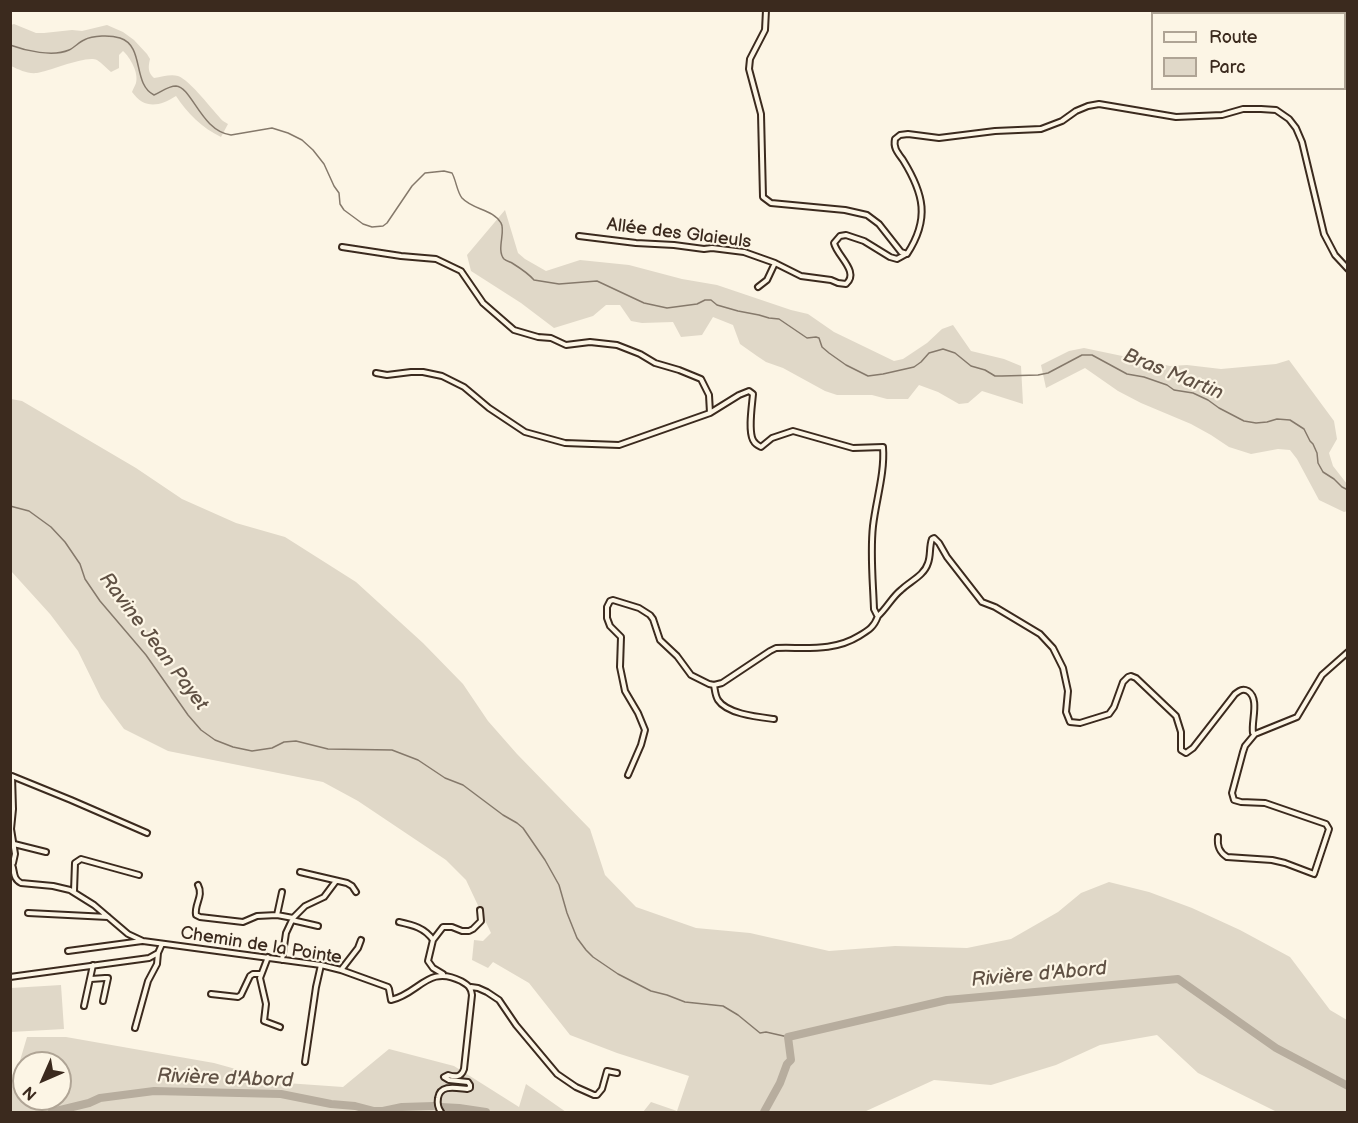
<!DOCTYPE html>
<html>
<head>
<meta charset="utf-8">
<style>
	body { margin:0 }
	#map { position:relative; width:1358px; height:1123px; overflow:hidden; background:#fcf5e5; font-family:"Balsamiq Sans",sans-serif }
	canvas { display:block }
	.frame { position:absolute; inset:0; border:12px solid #3b2a1e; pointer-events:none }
	.legend { position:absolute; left:1151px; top:12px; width:195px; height:78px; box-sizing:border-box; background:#fcf5e5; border:2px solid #afa495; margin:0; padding:8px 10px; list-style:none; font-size:18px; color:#3b2a1e }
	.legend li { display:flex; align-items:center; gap:12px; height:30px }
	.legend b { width:30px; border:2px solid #afa495 }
	.north { position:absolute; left:12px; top:1051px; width:60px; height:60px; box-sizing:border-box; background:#fcf5e5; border:2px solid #afa495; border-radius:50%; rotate:225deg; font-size:16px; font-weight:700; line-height:24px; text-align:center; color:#3b2a1e }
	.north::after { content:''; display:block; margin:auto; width:21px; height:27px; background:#3b2a1e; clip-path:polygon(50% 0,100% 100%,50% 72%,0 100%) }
</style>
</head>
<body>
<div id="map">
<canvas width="1358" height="1123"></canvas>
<div class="frame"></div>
<ul class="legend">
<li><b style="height:8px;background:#fcf5e5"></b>Route</li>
<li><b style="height:16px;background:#e0d8c8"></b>Parc</li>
</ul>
<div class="north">N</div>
</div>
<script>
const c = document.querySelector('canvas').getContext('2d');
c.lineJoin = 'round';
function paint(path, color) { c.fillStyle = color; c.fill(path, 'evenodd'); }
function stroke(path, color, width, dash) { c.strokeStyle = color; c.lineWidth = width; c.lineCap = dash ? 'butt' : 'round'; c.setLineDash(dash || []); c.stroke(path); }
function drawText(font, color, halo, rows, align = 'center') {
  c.font = font + ' "Balsamiq Sans",sans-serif'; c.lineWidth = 4.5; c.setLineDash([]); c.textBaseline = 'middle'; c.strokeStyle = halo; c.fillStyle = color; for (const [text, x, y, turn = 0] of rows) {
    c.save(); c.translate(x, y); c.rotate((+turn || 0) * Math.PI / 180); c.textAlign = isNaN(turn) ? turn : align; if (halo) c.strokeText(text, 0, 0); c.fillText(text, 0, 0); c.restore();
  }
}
paint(new Path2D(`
	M1189,10H1295L1296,13H1187Z
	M14,24L36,33H44L72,30L82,31L107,25L123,32L134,40L147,54L150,59C148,67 148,73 154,78C162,77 170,74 178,76C190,80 213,111 223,121L228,124L221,137C202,128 187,113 176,96C160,106 145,110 132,92C133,89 135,86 136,83C139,73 130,57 123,51L119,55V68L111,72C107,69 102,63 97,60C86,55 51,71 37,73C27,74 20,70 11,66V25Z
	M505,210L518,253L525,259L546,271L580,260L629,265L682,279L717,285L791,310L808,314L834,332L894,361L903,359L927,343L942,329L953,325L971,351L1004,359L1021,366L1023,404L982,391L968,403L959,404L938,392L919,385L908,399H887L872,395H837L825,391L783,368L766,362L757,356L740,344L733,325L713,317L702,335L681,337L673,322L642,323L631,321L620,305H606L593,316L554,328L521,303L471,271L467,255Z
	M1084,348L1170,366L1187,365L1221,369L1276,364L1289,360L1334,421L1337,439L1329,453L1333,466L1347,484V511L1344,512L1319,500L1297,459L1290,450L1278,449L1251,454L1229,447L1211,435L1191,424L1141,403L1118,391L1085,368L1046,388L1041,365L1069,351Z
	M11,399L22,401L136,468L182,499L236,523L285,537L356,582L423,643L463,684L488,721L517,754L590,829L605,875L636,907L696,928L750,933L829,951L895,946L967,948L1011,939L1058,912L1081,893L1109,882L1149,892L1192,908L1240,930L1290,957L1330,1010L1347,1020V1112H1277L1198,1073L1157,1035L1100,1045L1056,1065L991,1085L934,1080L864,1112H643L651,1102L677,1111L689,1076L617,1053L570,1035L529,983L493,962L488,968L472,960L474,940L483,941L491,933L466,880L446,860L358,801L323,782L168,751L124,729L101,698L78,651L50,614L11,571Z
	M61,985L64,1029L11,1032V988Z
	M27,1037H66L214,1063L286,1083L343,1087L389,1049L454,1066L519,1107L526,1084L566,1112H11V1091ZM24,1063H60V1099H24Z`), '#e0d8c8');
stroke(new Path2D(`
	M10,45C26,51 53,57 69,50C74,48 79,42 84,40C93,35 111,35 120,38C145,46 132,84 154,95C161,92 168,86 176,86C192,87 201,131 231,135L272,128L288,133L302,140L313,150L324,164L334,186L339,193L340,204L344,210L363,224L372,227L383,226L387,223L412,186L425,173L444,171L452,173C456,180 457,192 462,198C473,210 493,209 501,223C506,231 496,250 504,259C506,261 510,262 512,263C520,268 528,273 534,280L559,284L597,281L644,303L667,308L697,304L705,300H711L717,305L738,311L759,315L769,318L779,319L807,338L816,337L819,338L822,347L829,353L846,365L868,376L883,374L914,367L921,362L929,353L943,349L955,353L971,366L985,370L995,376H1002L1038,375L1048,373L1082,355H1092L1127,374L1144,377L1167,385L1174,390L1193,393L1208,400L1219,408L1244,421L1256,423L1267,422L1277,419L1290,420L1304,429L1310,441L1313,444L1317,453L1318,463L1323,472L1334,479L1342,487L1348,490
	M10,506L29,511L51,527L65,542L80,564L85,579L100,601L146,655L188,715L201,730L215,740L233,747L252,751L272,748L284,742L296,741L328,749L392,750L418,760L445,778L463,785L503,815L517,823L523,828L545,860L559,885L567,913L577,938L586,950L593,957L618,974L651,991L667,995L685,1002L723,1006L738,1015L760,1033L766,1032L788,1037`), '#85796b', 1.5);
stroke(new Path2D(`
	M441,1107L459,1108L486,1112
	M52,1112L89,1103L100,1098L154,1091L281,1094L331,1104L355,1106L374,1111H383L402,1107L434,1106
	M764,1112L780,1083L787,1064L791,1060L788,1037L947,1000L1178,979L1276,1048L1348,1086`), '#b7ad9e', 8);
const minor = new Path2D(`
	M766,10L765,30L750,59L749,69L761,114L763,197L771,203L845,210L867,215L879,224L901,252L907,254C930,219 924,194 903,160C898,153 893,148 895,139L900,135L908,134L939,138L995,131L1041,129L1062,121L1076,111L1088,106L1099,104L1176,117L1222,115L1243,109H1261L1276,110L1289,119L1296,128L1302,142L1324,234L1335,255L1348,269
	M579,236L636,243L674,245L704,249L712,248L744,252L775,263
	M342,247L401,256L436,259L461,271L483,303L514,330L538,337L551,338L566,345L590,342L617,345L640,354L655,363L679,370L701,379L709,395L710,413
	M758,287L767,280L775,263L801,276L831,280L838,283L846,284C860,272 837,256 834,243L840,236L846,235L864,241L890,257L897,259L906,254
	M376,373L387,375L411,372H423L442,376L464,387L489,408L525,432L565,443L619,445L710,413L739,395L749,391L753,394C752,406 748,430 753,440C755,444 757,445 761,447L772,438L793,431L853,448L883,447C885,473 876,500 873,526C870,553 873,581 874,609L877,615L878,616C887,608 892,597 901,590C910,581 924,576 928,563C931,555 929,547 932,539L934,538L939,543L947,557L982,602L995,607L1040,634L1053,648L1063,668L1068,691L1066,712L1070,722L1080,723L1109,714L1114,707L1123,682L1128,677L1131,676L1136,678L1176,716L1181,732V750L1186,753L1193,748L1235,694C1239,691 1242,688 1248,691C1260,699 1251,721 1253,733L1255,734L1297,717L1322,675L1348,652
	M714,685C715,690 715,695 718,700C727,714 758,717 774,719
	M628,775L641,745L645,730L638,713L625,691L620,667L621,637L610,626L607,618V607L610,601L613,600L639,608L650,615L653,619L660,640L677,656L691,675L709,684L714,685L722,683L770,651L776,648C805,647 833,652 859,636C869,630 874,627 878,616
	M1218,837C1217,846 1219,852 1227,857L1272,860L1285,863L1314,874L1329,829L1326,824L1265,803L1241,802L1234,800L1232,793L1243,752L1245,746L1255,734
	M14,844L46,852
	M10,861C16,869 11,878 21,883L53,886L70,890L94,905L128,934L143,941L321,965L341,970L388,987L389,989L391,1000C419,994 428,964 461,981C468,985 471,987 472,995L464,1069C461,1078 455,1077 448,1075L444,1077L449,1080L468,1082L470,1085V1088L467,1089C456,1088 440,1084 438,1098C437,1104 438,1108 441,1112
	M13,863L15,854L11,829L13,809L12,776L71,800L147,833
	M300,872L347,883L352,886L356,892
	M198,885C204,896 194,904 196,915L200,917L243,922L257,916L277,915
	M74,891L75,863L81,859L139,875
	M282,892L277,915L293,918
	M28,913L108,917
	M292,920L318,926
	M399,922C413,925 425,928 433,940L428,961L433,968L443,974
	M433,940L443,927H452L462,931H469L473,929L481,921L480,910
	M68,951L142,941
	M268,957L260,978L266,1004L264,1021L280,1027
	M282,960L286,933L293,918L305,906L324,897L336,881
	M341,970L358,948L361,940
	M10,977L149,958L158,953L162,944
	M91,979L105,978H108L103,1001
	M471,987L478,988L487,992L499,1000L516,1025L557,1074L576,1087L594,1095H597L602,1089L607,1071L617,1073
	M211,994L238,997L241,995L250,976L253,974H261
	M84,1006L93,965
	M135,1028L148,981L157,964L158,953
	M305,1062L316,987L321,965`);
stroke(minor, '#3b2a1e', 8);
stroke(minor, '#fcf5e5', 4);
drawText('18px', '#3b2a1e', '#fcf5e5', [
	["Allée des Glaieuls",679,234,7],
	["Chemin de la Pointe",261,946,9]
]);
drawText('italic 20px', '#605144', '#fcf5e5', [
	["Bras Martin",1173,375,22],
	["Ravine Jean Payet",153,642,53],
	["Rivière d'Abord",1039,975,-5],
	["Rivière d'Abord",225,1079,2]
]);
</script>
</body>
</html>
